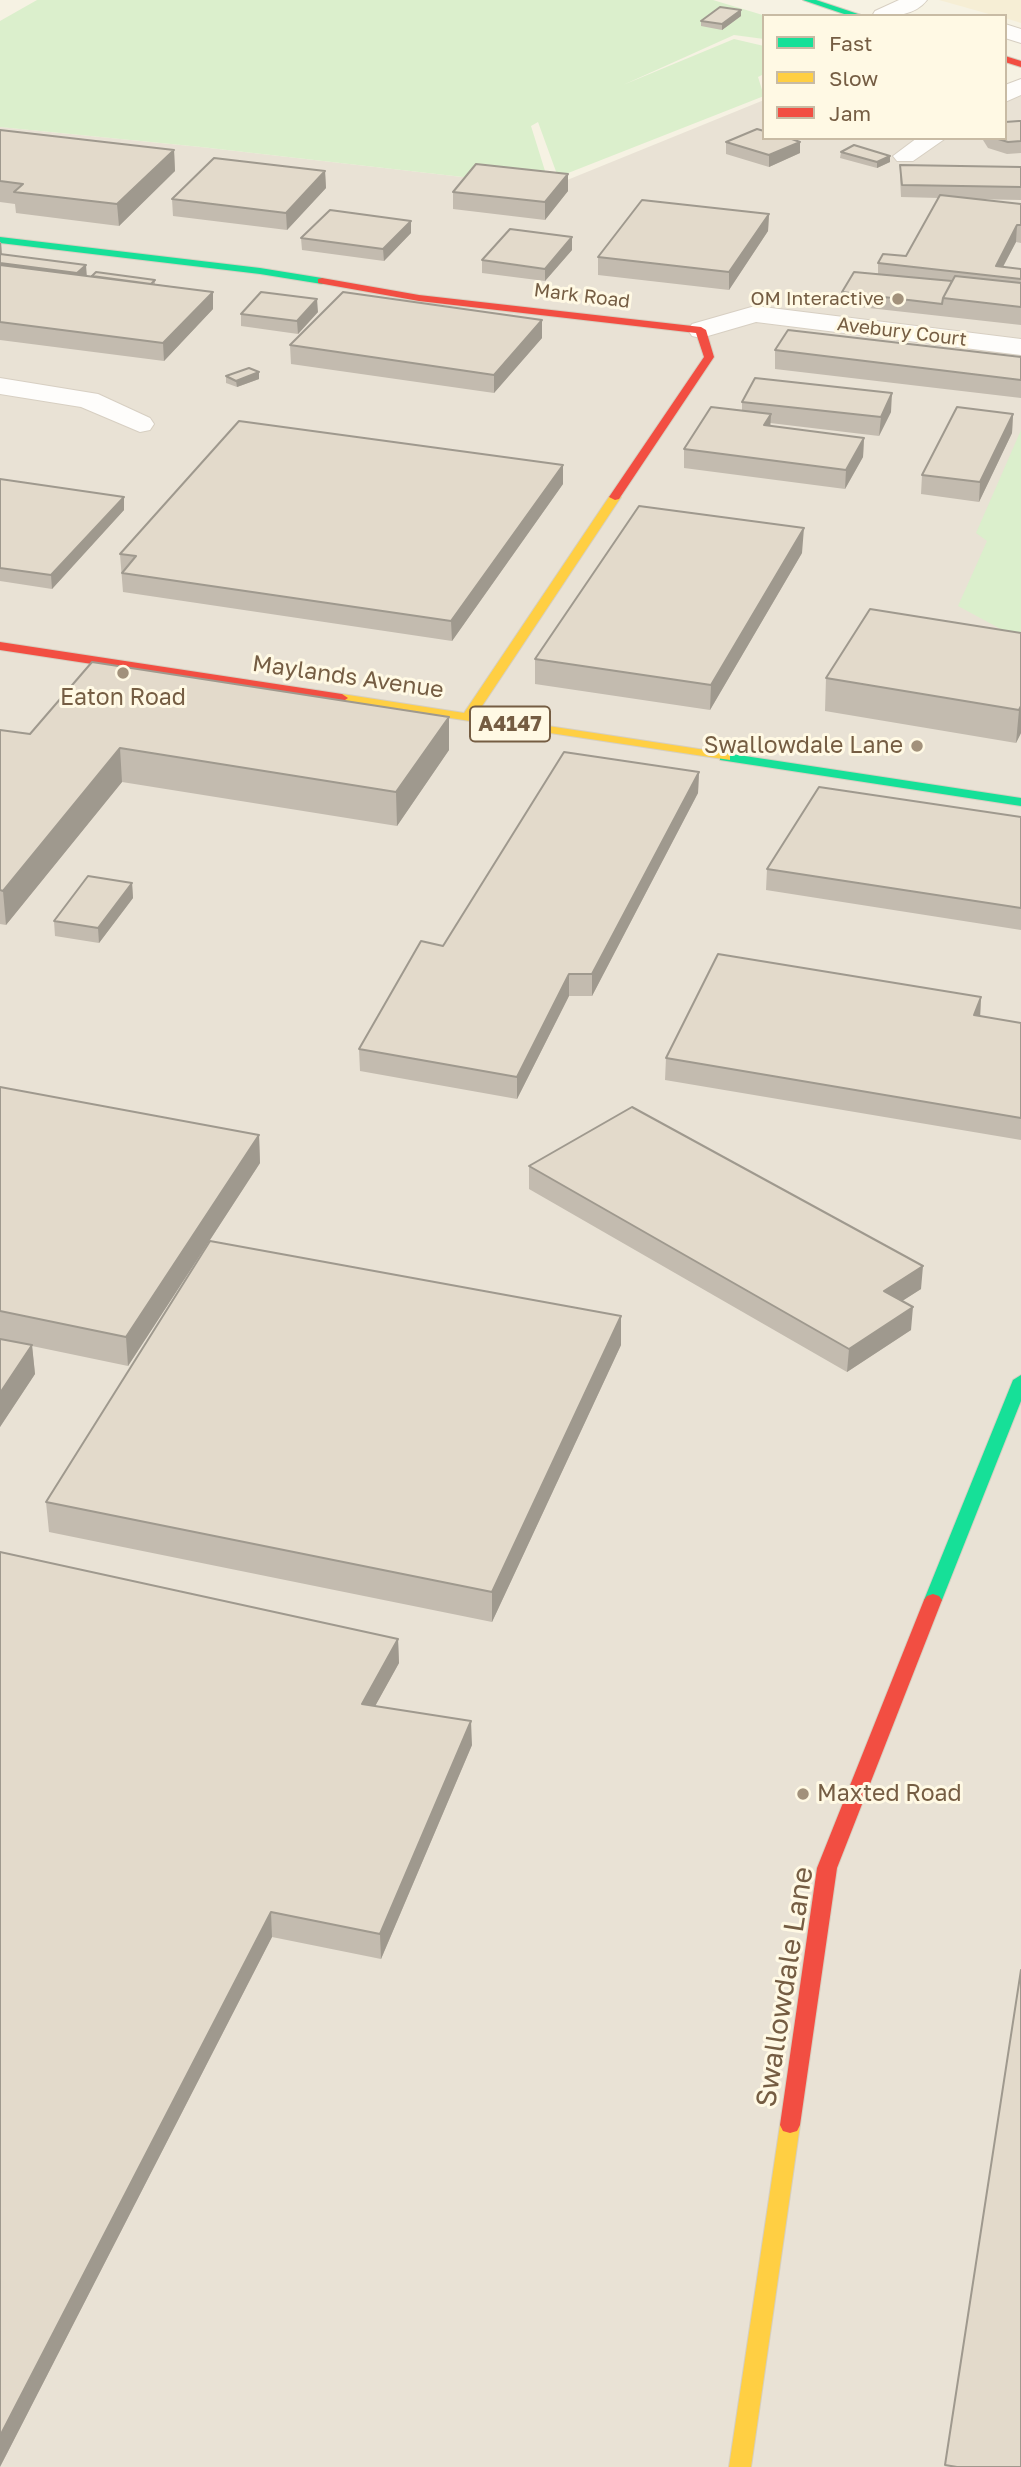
<!DOCTYPE html>
<html>
<head>
<meta charset="utf-8">
<style>
	body { margin:0 }
	#map { position:relative; width:1021px; height:2467px; overflow:hidden; background:#f6f2e3; font-family:"Golos Text",sans-serif }
	canvas { display:block }
	.legend { position:absolute; left:762px; top:14px; width:245px; height:126px; box-sizing:border-box; background:#fff9e4; border:2px solid #c8bba4; margin:0; padding:9px 12px; list-style:none; font-size:21px; color:#755d43 }
	.legend li { display:flex; align-items:center; gap:14px; height:35px }
	.legend b { width:35px; border:2px solid #c8bba4 }
</style>
</head>
<body>
<div id="map">
<canvas width="1021" height="2467"></canvas>
<ul class="legend">
<li><b style="height:9px;background:#16e098"></b>Fast</li>
<li><b style="height:9px;background:#ffcf43"></b>Slow</li>
<li><b style="height:9px;background:#f24e42"></b>Jam</li>
</ul>
</div>
<script>
const c = document.querySelector('canvas').getContext('2d');
c.lineJoin = 'round';
function paint(path, color) { c.fillStyle = color; c.fill(path, 'evenodd'); }
function stroke(path, color, width, dash) { c.strokeStyle = color; c.lineWidth = width; c.lineCap = dash ? 'butt' : 'round'; c.setLineDash(dash || []); c.stroke(path); }
function drawText(font, color, halo, rows, align = 'center') {
  c.font = font + ' "Golos Text",sans-serif'; c.lineWidth = 6; c.setLineDash([]); c.textBaseline = 'middle'; c.strokeStyle = halo; c.fillStyle = color; for (const [text, x, y, turn = 0] of rows) {
    c.save(); c.translate(x, y); c.rotate((+turn || 0) * Math.PI / 180); c.textAlign = isNaN(turn) ? turn : align; if (halo) c.strokeText(text, 0, 0); c.fillText(text, 0, 0); c.restore();
  }
}
paint(new Path2D(`
	M939,0H1021V23L1005,18V16H996Z`), '#f6eed5');
paint(new Path2D(`
	M1005,83L1021,88V2467H0V127L201,147L550,187L764,100V138H1005Z`), '#e9e2d5');
paint(new Path2D(`
	M37,0H713L766,16H764V39L734,35L623,85L734,39L764,46V74L758,77L764,96L558,177L538,122L531,126L550,187L201,147L0,127V21Z
	M1021,430V640L958,606L987,541L976,533Z`), '#dbefcc');
const street = new Path2D(`
	M899,0H927C914,17 891,16 872,16L875,11Z
	M1005,24L1021,29V43L1005,38Z
	M1021,79V95L1005,102V85Z
	M917,138H946L913,161H897L893,156Z
	M755,306L1021,339V355L756,322L701,338L692,336L688,330L692,324Z
	M0,378L98,394L150,418L154,424L150,430L140,432L81,407L0,394Z`);
const fast = new Path2D(`
	M803,0H816L864,16H850Z
	M0,237L260,268L322,278L327,281L322,284L260,274L0,243Z
	M725,753L1021,798V806L720,760V754Z
	M1021,1375V1401L942,1600L939,1604H927L924,1600L1013,1380Z`);
const slow = new Path2D(`
	M615,494L621,497L476,715L725,753L730,754V760L337,701L336,698L342,694L464,713L609,497Z
	M790,2117L797,2119L800,2125L751,2467H729L780,2125L783,2119Z`);
const jam = new Path2D(`
	M1005,56L1021,61V67L1005,62Z
	M322,278L419,295L701,327L706,330L714,357L619,499L615,500L609,497L704,357L696,333L419,301L318,283V279Z
	M0,642L342,694L348,698L342,702L0,650Z
	M933,1594L939,1596L942,1600L837,1868L800,2125L797,2131L790,2133L783,2131L780,2125L817,1868L924,1600L927,1596Z`);
stroke(street, '#d7cfc2', 2);
stroke(fast, '#d6cfc0', 2);
stroke(slow, '#d6cfc0', 2);
stroke(jam, '#d6cfc0', 2);
paint(street, '#fefdfb');
paint(fast, '#16e098');
paint(slow, '#ffcf43');
paint(jam, '#f24e42');
paint(new Path2D(`
	M741,16L722,30L701,26V21Z
	M1021,121V153L1007,154L988,148L983,140V138H1005Z
	M0,130L174,150L175,171L119,226L16,213L15,204L0,202Z
	M726,142L800,153L769,167L726,154Z
	M841,152L890,156V162L877,168L840,158Z
	M900,165L1021,167V200L969,199L1021,204V243L1016,242L1003,267L1021,269V325L842,305V292L878,274V263L906,256L939,198L901,197L900,177Z
	M325,171L326,188L287,230L173,216L172,199Z
	M568,174V191L545,220L453,209V192Z
	M769,214L768,231L729,290L598,275V257Z
	M411,221V233L384,261L302,250L301,238Z
	M572,237V250L545,281L482,273V260Z
	M0,242H1L2,255L86,265V276L155,280V284L213,292V309L164,361L0,340Z
	M318,312L298,334L241,326V314Z
	M542,320V338L494,393L291,364L290,345Z
	M775,350L1021,357V398L775,369Z
	M226,376L259,379L237,387L226,383Z
	M742,402L891,412L879,436L770,423V426L864,438L863,457L845,489L684,468V449L742,411Z
	M1013,414L1012,433L979,502L921,494L922,475Z
	M0,479L124,497V510L52,589L0,581Z
	M563,484L452,641L123,592L120,554Z
	M802,553L710,710L535,684V659Z
	M1021,633V733L1016,743L825,711L826,678Z
	M449,717V750L397,826L122,782L6,925L0,924V730L30,734Z
	M699,772L698,793L592,996H569L517,1099L360,1071L359,1049L443,946Z
	M1021,817V930L766,890L767,869Z
	M132,883L133,898L99,943L55,936L54,921Z
	M981,997L980,1016L1021,1023V1140L665,1080L666,1058Z
	M0,1087L259,1135L260,1163L128,1366L32,1346L35,1374L0,1427Z
	M529,1166L921,1289L902,1301L911,1330L847,1372L529,1189Z
	M621,1316V1345L492,1622L49,1532L46,1502Z
	M398,1639L399,1663L375,1706L472,1745L381,1959L272,1937L0,2467Z`), '#c3bbaf');
paint(new Path2D(`
	M741,10V16L722,30V24Z
	M800,142V153L769,167V155Z
	M174,150L175,171L119,226L117,204Z
	M890,156V162L877,168V162Z
	M325,171L326,188L287,230L286,213Z
	M568,174V191L545,220V202Z
	M769,214L768,231L729,290V272Z
	M411,221V233L384,261L383,249Z
	M1017,225L1016,242L998,276L996,266Z
	M572,237V250L545,281V269Z
	M1,242L2,259L0,261V243Z
	M86,265L87,278L78,286L77,273Z
	M213,292V309L164,361L163,343Z
	M317,299L318,312L298,334L297,321Z
	M542,320V338L494,393V375Z
	M259,372V379L237,387L236,381Z
	M892,393L891,412L879,436L881,417Z
	M771,414L770,433L764,425Z
	M1013,414L1012,433L979,502L980,482Z
	M864,438L863,457L845,489L846,470Z
	M563,465V484L452,641L451,621Z
	M124,497V510L52,589L51,575Z
	M804,528L802,553L710,710L711,685Z
	M1021,706V733L1016,743L1019,710Z
	M449,717V750L397,826L396,792Z
	M120,748L122,782L6,925L3,891Z
	M699,772L698,793L592,996V974Z
	M132,883L133,898L99,943L98,928Z
	M569,974V996L517,1099V1077Z
	M981,997L980,1019L974,1015Z
	M259,1135L260,1163L128,1366L126,1337Z
	M923,1266L921,1289L882,1314L884,1291Z
	M913,1307L911,1330L847,1372L849,1349Z
	M621,1316V1345L492,1622V1592Z
	M32,1345L35,1374L0,1427V1393Z
	M398,1639L399,1663L363,1728L362,1704Z
	M471,1721L472,1745L381,1959L380,1934Z
	M271,1912L272,1937L0,2467V2436Z`), '#9f998e');
const building = new Path2D(`
	M720,7L741,10L722,24L701,21Z
	M1019,121H1021V141L1008,142L995,138H1005V122Z
	M757,129L764,131V138H789L800,142L769,155L726,142Z
	M0,130L174,150L117,204L14,192L23,184L0,181Z
	M854,145L890,156L877,162L841,152Z
	M214,158L325,171L286,213L172,199Z
	M476,164L568,174L545,202L453,192Z
	M900,165L1021,167V187L902,185Z
	M940,195L1021,204V225H1017L996,266L1021,269V279L878,263L883,254L906,256Z
	M642,200L769,214L729,272L598,257Z
	M330,210L411,221L383,249L301,238Z
	M510,229L572,237L545,269L482,260Z
	M0,254L86,265L77,273L0,263Z
	M0,265L213,292L163,343L0,322Z
	M96,272L155,280L151,284L92,276Z
	M854,272L952,281L943,298L942,304L842,292Z
	M955,276L1021,283V307L943,298Z
	M261,292L317,299L297,321L241,314Z
	M343,292L542,320L494,375L290,345Z
	M788,330L1021,357V380L775,350Z
	M249,368L259,372L236,381L226,376Z
	M755,378L892,393L881,417L742,402Z
	M711,407L771,414L764,425L864,438L846,470L684,449Z
	M957,407L1013,414L980,482L922,475Z
	M239,421L563,465L451,621L122,573L136,556L120,554Z
	M0,479L124,497L51,575L0,568Z
	M639,506L804,528L711,685L535,659Z
	M870,609L1021,633V706L1019,710L826,678Z
	M92,662L449,717L396,792L120,748L3,891L0,890V730L30,734Z
	M564,752L699,772L592,974H569L517,1077L359,1049L421,941L443,946Z
	M819,787L1021,817V908L767,869Z
	M88,876L132,883L98,928L54,921Z
	M718,954L981,997L974,1015L1021,1023V1118L666,1058Z
	M0,1087L259,1135L126,1337L0,1311Z
	M632,1107L923,1266L884,1291L913,1307L849,1349L529,1166Z
	M210,1241L621,1316L492,1592L46,1502Z
	M0,1339L32,1345L0,1393Z
	M0,1552L398,1639L362,1704L471,1721L380,1934L271,1912L0,2436Z
	M1021,1970V2467H957L945,2465Z`);
paint(building, '#e3dacb');
stroke(building, '#9f998e', 2);
for (const [x, y, r, color] of [
	[898,299,7,"#a2917b"],
	[123,673,7,"#a2917b"],
	[917,746,7,"#a2917b"],
	[803,1794,7,"#a2917b"]
]) { const dot = new Path2D(); dot.arc(x, y, r, 0, 2 * Math.PI); c.fillStyle = color; c.fill(dot); stroke(dot, '#fff9e4', 2.5); }
drawText('19px', '#755d43', '#fff9e4', [
	["Mark Road",582,296,7],
	["Avebury Court",902,332,7]
]);
drawText('19px', '#755d43', '#fff9e4', [
	["OM Interactive",884,299]
], 'right');
for (const [x, y, w] of [
	[510,724,80]
]) { const box = new Path2D(); box.roundRect(x - w / 2, y - 17.5, w, 35, 5); c.fillStyle = '#fff9e4'; c.fill(box); stroke(box, '#755d43', 2); }
drawText('bold 21px', '#755d43', null, [
	["A4147",510,724]
]);
drawText('23px', '#755d43', '#fff9e4', [
	["Maylands Avenue",348,677,8]
]);
drawText('23px', '#755d43', '#fff9e4', [
	["Eaton Road",123,698],
	["Swallowdale Lane",903,746,"right"],
	["Maxted Road",817,1794,"left"]
]);
drawText('28px', '#755d43', '#fff9e4', [
	["Swallowdale Lane",785,1987,-81]
]);
</script>
</body>
</html>
